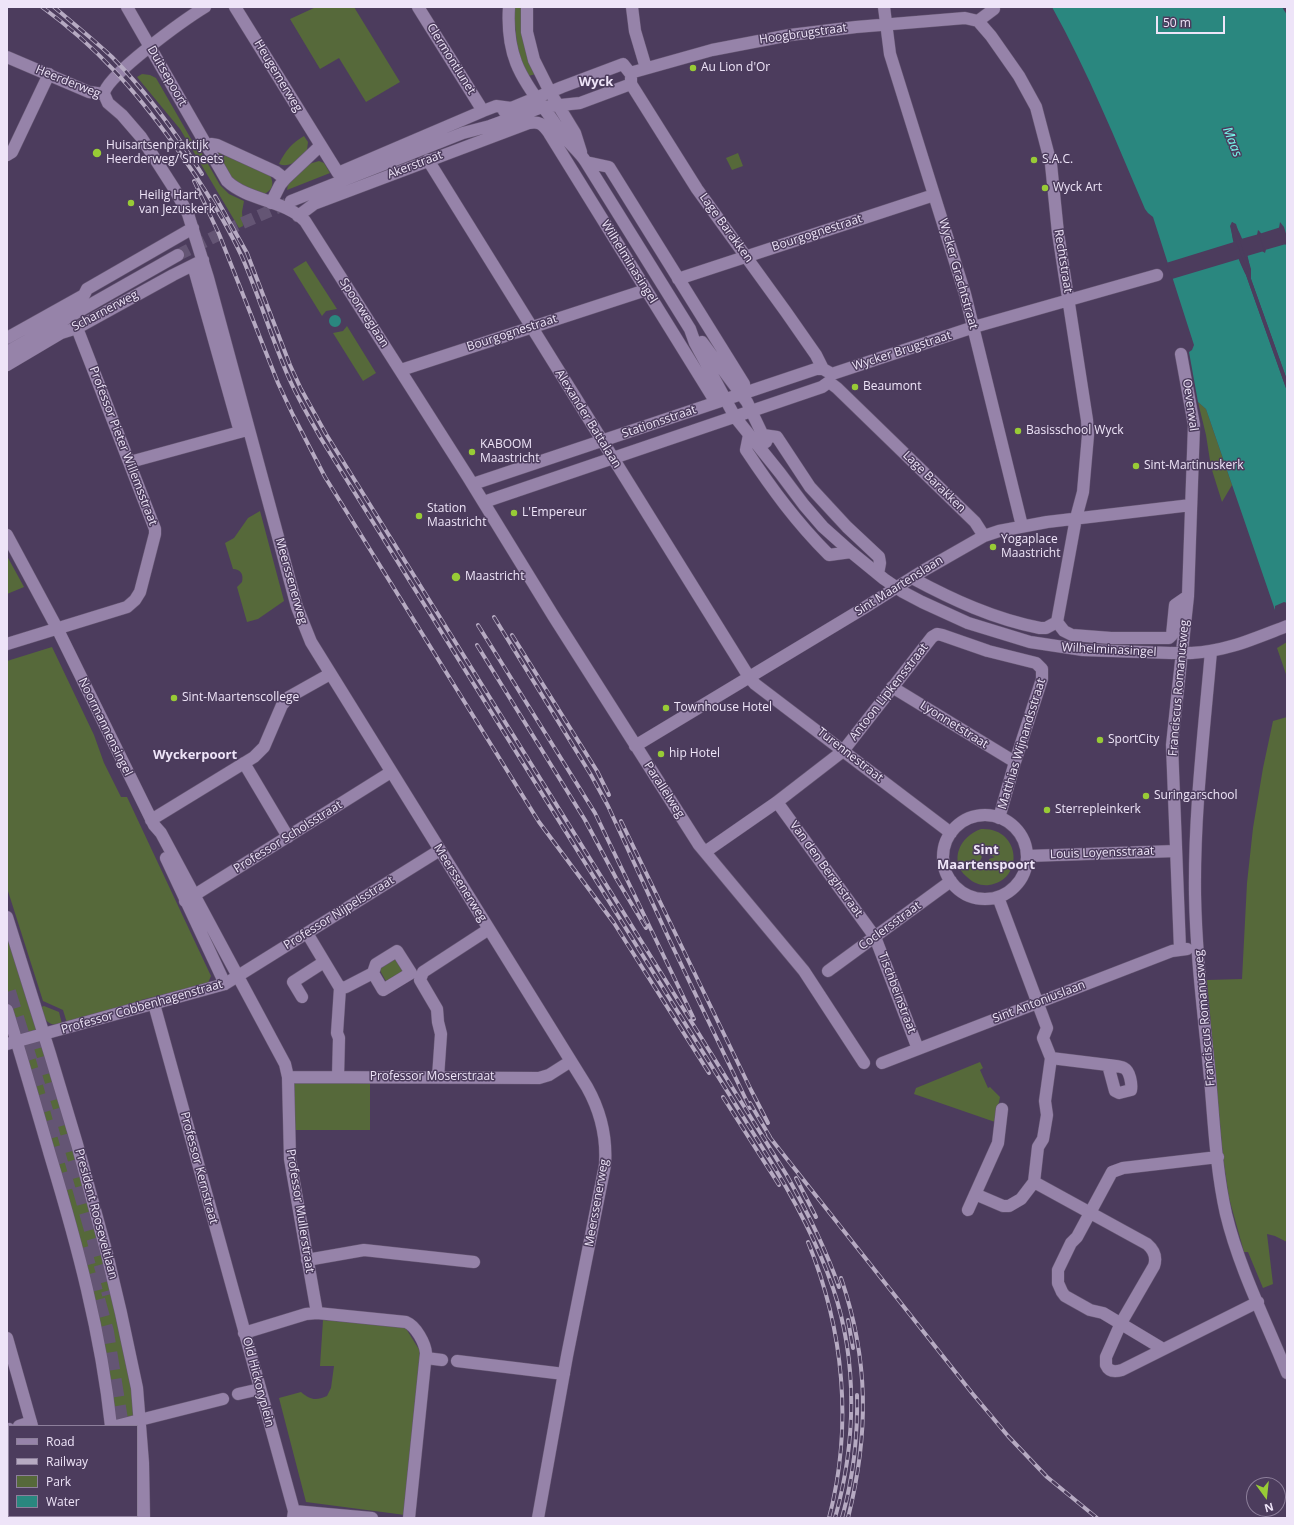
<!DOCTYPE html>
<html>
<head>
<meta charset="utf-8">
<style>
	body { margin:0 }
	#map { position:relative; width:1294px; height:1525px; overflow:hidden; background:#4c3c5d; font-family:"Open Sans",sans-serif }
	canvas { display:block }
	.frame { position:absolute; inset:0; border:8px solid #eee4f8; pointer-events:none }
	.legend { position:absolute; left:8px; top:1425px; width:130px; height:92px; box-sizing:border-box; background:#4c3c5d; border:1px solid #8d7f9b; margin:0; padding:5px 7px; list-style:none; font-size:12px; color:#eee4f8 }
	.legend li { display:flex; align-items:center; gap:8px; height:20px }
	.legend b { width:20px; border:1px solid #8d7f9b }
	.north { position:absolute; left:1246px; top:1477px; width:40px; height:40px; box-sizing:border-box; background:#4c3c5d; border:1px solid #8d7f9b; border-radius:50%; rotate:165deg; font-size:11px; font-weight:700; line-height:16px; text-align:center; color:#eee4f8 }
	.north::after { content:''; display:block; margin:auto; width:14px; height:18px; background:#98cb36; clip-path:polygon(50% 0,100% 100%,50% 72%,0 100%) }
	.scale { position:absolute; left:1156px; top:16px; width:69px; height:18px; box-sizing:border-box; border:2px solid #eee4f8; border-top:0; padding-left:5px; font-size:12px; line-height:14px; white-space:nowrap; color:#eee4f8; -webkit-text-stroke:3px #4c3c5d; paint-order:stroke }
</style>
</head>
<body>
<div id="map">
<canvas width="1294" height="1525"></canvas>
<div class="frame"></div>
<ul class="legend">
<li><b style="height:5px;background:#9683a9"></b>Road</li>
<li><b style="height:5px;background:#b6aac2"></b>Railway</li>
<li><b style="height:11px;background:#56693a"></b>Park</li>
<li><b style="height:11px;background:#2a877f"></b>Water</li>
</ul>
<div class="north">N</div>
<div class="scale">50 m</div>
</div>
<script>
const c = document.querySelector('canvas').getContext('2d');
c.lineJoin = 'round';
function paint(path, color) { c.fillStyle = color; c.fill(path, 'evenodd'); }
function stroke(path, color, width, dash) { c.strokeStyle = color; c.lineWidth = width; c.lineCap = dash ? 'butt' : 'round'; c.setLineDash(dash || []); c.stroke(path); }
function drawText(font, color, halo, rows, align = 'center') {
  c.font = font + ' "Open Sans",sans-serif'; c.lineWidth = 3; c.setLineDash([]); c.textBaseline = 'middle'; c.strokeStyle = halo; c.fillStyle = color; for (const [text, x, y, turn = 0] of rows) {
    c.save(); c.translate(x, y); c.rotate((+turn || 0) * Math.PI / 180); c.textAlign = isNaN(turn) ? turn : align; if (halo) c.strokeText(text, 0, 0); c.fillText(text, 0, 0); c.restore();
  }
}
paint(new Path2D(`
	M316,7H354L400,82L366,102L339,58L320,69L290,19Z
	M515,7H523L536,74L528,76C517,55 514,31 515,7Z
	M142,74L150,75L156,78L198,151L200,150L220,185L229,194L244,201L242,212L243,226L239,228L180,129L137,77Z
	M304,136L308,142L307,150C300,158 291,169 279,164C285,151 292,143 304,136Z
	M217,152L270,175C275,185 272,191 262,195L233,181Z
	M738,153L743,166L732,170L726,158Z
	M319,161L324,163L330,173L287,190L288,184L309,164Z
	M306,261L337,309L326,311L322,316L293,269Z
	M347,326L376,373L363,381L333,333L343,331Z
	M1198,402L1206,409L1232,485L1222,502L1211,467L1206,435Z
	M260,511L284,601L258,619L247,622L237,587L242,582C244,574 240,569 233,569L225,543L234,538L248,518Z
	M7,556L24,587L7,594Z
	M1287,642V677L1277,648Z
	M52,647L94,735L104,763L121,797H127L211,976L208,983L141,1000V1003L67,1023L63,1010L43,1001L7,888V661Z
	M1287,717V1242L1275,1236L1267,1234L1273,1284L1263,1288L1248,1252H1244L1229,1198L1223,1157L1207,980L1242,979L1247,883L1253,828L1263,768L1273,721Z
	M981,829C1021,827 1025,880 989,885C981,886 973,883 967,877C948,861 960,836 981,829ZM989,849V855L995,857L989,859V866L985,861L979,863L982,857L979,852L985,855Z
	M7,928L91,1203L130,1371L136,1426H113L111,1402L24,1058L7,1004Z
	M397,956L406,972L387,983L378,967Z
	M44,1006L59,1012L62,1024C49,1028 44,1019 39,1008Z
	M980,1062L983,1068L980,1070L988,1088L990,1087L1000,1097L995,1122L914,1094L916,1088Z
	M291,1081L370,1082V1130H291Z
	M323,1320L405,1327L420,1351L405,1515L306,1502L279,1398L301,1392C310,1400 316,1401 327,1396L331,1388L334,1366H320Z`), '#56693a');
paint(new Path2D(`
	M1052,7H1282L1287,15V237L1284,227L1280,222L1279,228L1284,244L1287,245V380L1251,279C1251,264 1243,232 1232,222C1229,236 1239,262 1246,275L1287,391V603L1284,602L1275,606V610L1206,409L1198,402L1189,352L1192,350L1194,345L1153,217L1148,213L1145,209C1116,141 1088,72 1052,7ZM1258,230C1263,234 1268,246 1265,253L1262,251L1257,235Z
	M329 321a6 6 0 1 1 12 0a6 6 0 1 1-12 0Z`), '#2a877f');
paint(new Path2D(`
	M1232,222L1236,224L1241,239L1259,234L1264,251L1247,256L1251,269V279L1287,380V391L1246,275L1239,259L1172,279L1166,263L1234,242L1230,226ZM1233,225L1236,228L1245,257L1249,270V277L1236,241L1232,229Z
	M1281,227L1286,244L1265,250L1259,234Z`), '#4c3c5d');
stroke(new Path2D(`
	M178,255L236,226L288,203`), '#645574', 12, [12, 6]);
stroke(new Path2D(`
	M7,992L46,1117L69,1198
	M37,1030L111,1294
	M82,1248L105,1332L120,1426
	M127,1516V1518`), '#645574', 18, [18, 9]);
const minor = new Path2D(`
	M127,7L227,181C248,201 285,200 305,221L468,477L554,617L699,845L804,971L864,1063
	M235,7L338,173L483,111L496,106L511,108
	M418,7L483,111
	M509,7C506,53 519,76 546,111C553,120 559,130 566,139C573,147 581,154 586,162L690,329L695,343L735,417L780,473L804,505L823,527L851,552L884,579L903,592L922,602L968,623L1030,642L1083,650L1171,653
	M527,7V32L534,60L550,92L575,133L581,152
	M632,7L635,31L646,68
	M884,7L890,54L965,294L1022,526
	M978,21L994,9L992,7
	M7,57L89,92L104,94
	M630,73L712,50L790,35L856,27L965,18L978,21L991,36L1019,76L1036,107L1051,164L1058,233L1087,420L1088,435L1083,492L1076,518L1057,622
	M631,78V84L697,189L786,312L816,355L823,369
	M104,94L108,103L122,115L141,137L175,190L188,214L208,278L297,607L311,642L587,1087C601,1112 607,1136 605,1165L567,1356L538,1518
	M104,94C105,76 187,18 205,7
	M504,111L562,87L623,64L630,73
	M207,146L211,144L217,145L276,172L285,179
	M7,155L12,152L49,74
	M428,160L749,677L755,684L951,833
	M586,162L609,167L744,384L740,393
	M291,201L463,133L490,126L542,107L580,103L631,84
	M271,203L280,185L285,179L320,146
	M298,216L314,204L529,123C539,121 543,124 549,133L712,396L724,399
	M193,265L240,432
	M678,279L934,195
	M7,338L84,295L87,289L193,228
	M702,342L747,402L766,442
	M7,352L178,255
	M7,365L61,333L77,328L173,275L203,260
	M401,370L646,290
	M832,374L974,327L1157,275
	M829,382L837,388L975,522L984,536
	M749,435L746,450C772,489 796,522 829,555L851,552
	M763,435L777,437L810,487L847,527L879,557L880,563L878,574
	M130,462L247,430
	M473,484L816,369H823L832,374
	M484,502L822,387L829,382
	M7,535L57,628L154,825L161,833L285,1064L288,1077L290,1159L317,1313
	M912,578C953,600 994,619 1040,628H1046L1057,622
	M1057,622L1064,631L1072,635L1111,638H1169L1172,635L1175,605L1188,596
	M7,644L127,607L135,600L140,592L155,534V529L77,328
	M1211,651C1204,732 1194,813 1195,894C1196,956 1204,1017 1210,1078C1214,1123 1216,1170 1226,1214C1239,1268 1266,1321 1287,1373
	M1191,653C1227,651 1253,639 1287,626
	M892,687L1015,762
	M635,746L864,608L921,572L984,536L999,531L1047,522L1191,505
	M244,763L288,837
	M777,802L875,937L918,1049
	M943 857a42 42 0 1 1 84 0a42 42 0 1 1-84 0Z
	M151,820L254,757L264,747L282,705L289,697L330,674
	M705,852L777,802L843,751L932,637L937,634L942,635L988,651L1036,663L1042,669V679L1015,762L999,818
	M1027,856L1176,851
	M166,858L225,984
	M185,901L391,772
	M7,917L50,1054L77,1144L107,1254L121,1313L137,1388L143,1463L144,1518
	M307,933L340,988
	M1180,949L1172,745L1188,596L1194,425L1181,354
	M828,971L951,881
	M340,988L346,987L373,973L376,964L397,951L411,973L383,990L373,973
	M302,997L293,982L324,962
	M154,1004L294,1511L293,1518
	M7,1010C22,1058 36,1107 50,1155C77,1244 101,1333 111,1426
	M7,1044L225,984L440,850
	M1051,1058L1108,1065L1115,1091L1119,1093L1131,1090C1132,1084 1130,1071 1124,1068C1120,1066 1113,1066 1108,1065
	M882,1063L1172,951L1187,949
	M288,1077L539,1078L549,1075L571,1061
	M338,1077L339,1038L337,1033L340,988
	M438,1077L441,1034L438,1022L437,1009L420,980L423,972L489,929
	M1034,1182L1147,1244C1154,1250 1157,1257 1154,1266L1121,1323L1106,1357V1365C1109,1372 1115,1372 1122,1370L1258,1302
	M975,1194L1003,1206H1009L1021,1199L1034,1182L1038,1147L1043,1139L1047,1115L1045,1101L1051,1058L1043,1038L1047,1028L998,897
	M968,1210L998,1143L1002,1109
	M307,1260L364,1250L474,1262
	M244,1333L306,1314L317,1313L406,1322C416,1326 425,1343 426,1353L409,1518
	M7,1338L32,1426
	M1163,1349L1103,1313L1090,1310L1065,1296L1062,1292L1058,1283V1270L1071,1243L1077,1237L1112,1172L1123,1168L1218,1157
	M426,1358L442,1360
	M457,1361L564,1374
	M238,1394L260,1389
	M19,1426L31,1422
	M116,1426L223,1399
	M7,1430L9,1429
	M7,1460L9,1459
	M294,1511L372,1518
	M56,1516L57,1518
	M117,1516V1518
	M24,1518L31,1516`);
stroke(minor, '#675874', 13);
stroke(minor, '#9683a9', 12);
const rail = new Path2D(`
	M42,7C98,48 135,90 175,146C200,181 224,218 242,257C259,296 271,337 288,376C297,397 309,417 320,437L765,1152C792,1195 816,1239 833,1288C858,1362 856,1443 835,1518
	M54,7C74,24 94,40 112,57C146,91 176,133 202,174
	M194,181L219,234L278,383L293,415L325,477L539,822L614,923L709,1073
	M215,196L247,253L290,365L301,389L326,434L786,1174C807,1211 825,1247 839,1287
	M494,617L591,775L608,806L669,939L750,1108
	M478,625L595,813L694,1019
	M512,635L597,771L609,795
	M477,645L585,820L616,878L646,928
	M621,821L751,1090L768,1123
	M723,1097L779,1185
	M750,1103L770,1137
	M768,1135L972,1393L1008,1436L1047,1477L1097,1518
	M796,1178L816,1217
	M808,1242C844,1330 853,1426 829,1518
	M841,1278C869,1360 869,1434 848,1518
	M848,1320L853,1348
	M842,1518C853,1478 858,1437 857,1395`);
stroke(rail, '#b6aac2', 4);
stroke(rail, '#4c3c5d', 2.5, [8]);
const minorBridge = new Path2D(`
	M1171,653H1191`);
stroke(minorBridge, '#675874', 13, []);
stroke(minorBridge, '#9683a9', 12);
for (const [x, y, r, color] of [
	[693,68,4,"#98cb36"],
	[97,153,5,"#98cb36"],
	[1034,160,4,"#98cb36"],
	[1045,188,4,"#98cb36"],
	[131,203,4,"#98cb36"],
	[855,387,4,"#98cb36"],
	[1018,431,4,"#98cb36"],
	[472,452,4,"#98cb36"],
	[1136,466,4,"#98cb36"],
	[514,513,4,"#98cb36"],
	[419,516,4,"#98cb36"],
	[993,547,4,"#98cb36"],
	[456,577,5,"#98cb36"],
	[174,698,4,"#98cb36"],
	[666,708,4,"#98cb36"],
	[1100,740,4,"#98cb36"],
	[661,754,4,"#98cb36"],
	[1146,796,4,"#98cb36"],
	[1047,810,4,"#98cb36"]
]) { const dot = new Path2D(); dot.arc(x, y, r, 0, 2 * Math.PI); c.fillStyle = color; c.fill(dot); stroke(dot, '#4c3c5d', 1.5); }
drawText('12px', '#eee4f8', '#4c3c5d', [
	["Hoogbrugstraat",803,34,-8],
	["Clermontlunet",451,59,58],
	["Duitsepoort",167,76,60],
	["Heugemerweg",278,76,59],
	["Heerderweg",68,82,22],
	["Akerstraat",415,165,-21],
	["Lage Barakken",726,228,54],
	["Bourgognestraat",817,233,-18],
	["Rechtstraat",1063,261,81],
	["Wilhelminasingel",629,262,58],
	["Wycker Grachtstraat",958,274,74],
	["Scharnerweg",105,311,-28],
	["Spoorweglaan",364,313,57],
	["Bourgognestraat",512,333,-18],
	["Wycker Brugstraat",902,351,-18],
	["Oeverwal",1190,405,82],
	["Alexander Battalaan",588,419,58],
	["Stationsstraat",659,422,-19],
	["Professor Pieter Willemsstraat",123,446,69],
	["Lage Barakken",934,482,44],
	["Meerssenerweg",291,581,74],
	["Sint Maartenslaan",899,586,-32],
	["Wilhelminasingel",1109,650,3],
	["Franciscus Romanusweg",1179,688,-85],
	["Antoon Lipkensstraat",889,692,-52],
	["Lyonnetstraat",954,725,32],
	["Noormannensingel",105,727,64],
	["Matthias Wijnandsstraat",1022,744,-73],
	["Turennestraat",850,755,38],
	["Parallelweg",664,790,57],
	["Professor Scholsstraat",288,837,-32],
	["Louis Loyensstraat",1102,853,-2],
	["Van den Berghstraat",826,869,54],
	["Meerssenerweg",460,883,58],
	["Professor Nijpelsstraat",339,913,-32],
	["Coclersstraat",890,926,-36],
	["Tischbeinstraat",897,993,69],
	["Sint Antoniuslaan",1039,1002,-21],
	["Professor Cobbenhagenstraat",142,1007,-16],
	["Franciscus Romanusweg",1205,1018,-95],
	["Professor Moserstraat",432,1077],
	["Professor Kernstraat",199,1168,75],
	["Meerssenerweg",597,1203,-80],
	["Professor Mullerstraat",300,1211,81],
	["President Rooseveltlaan",96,1214,75],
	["Old Hickoryplein",258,1382,75]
]);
drawText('12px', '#eee4f8', '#4c3c5d', [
	["Au Lion d'Or",701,68],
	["Huisartsenpraktijk",106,146],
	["Heerderweg/ Smeets",106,160],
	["S.A.C.",1042,160],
	["Wyck Art",1053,188],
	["Heilig Hart",139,196],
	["van Jezuskerk",139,210],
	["Beaumont",863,387],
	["Basisschool Wyck",1026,431],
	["KABOOM",480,445],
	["Maastricht",480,459],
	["Sint-Martinuskerk",1144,466],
	["Station",427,509],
	["Maastricht",427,523],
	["L'Empereur",522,513],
	["Yogaplace",1001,540],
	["Maastricht",1001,554],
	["Maastricht",465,577],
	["Sint-Maartenscollege",182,698],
	["Townhouse Hotel",674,708],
	["SportCity",1108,740],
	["hip Hotel",669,754],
	["Suringarschool",1154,796],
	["Sterrepleinkerk",1055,810]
], 'left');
drawText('bold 13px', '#eee4f8', '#4c3c5d', [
	["Wyck",596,82],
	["Wyckerpoort",195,755],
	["Sint",986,850],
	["Maartenspoort",986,865]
]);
drawText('italic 13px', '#76f7eb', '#4c3c5d', [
	["Maas",1232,142,68]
]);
</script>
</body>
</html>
